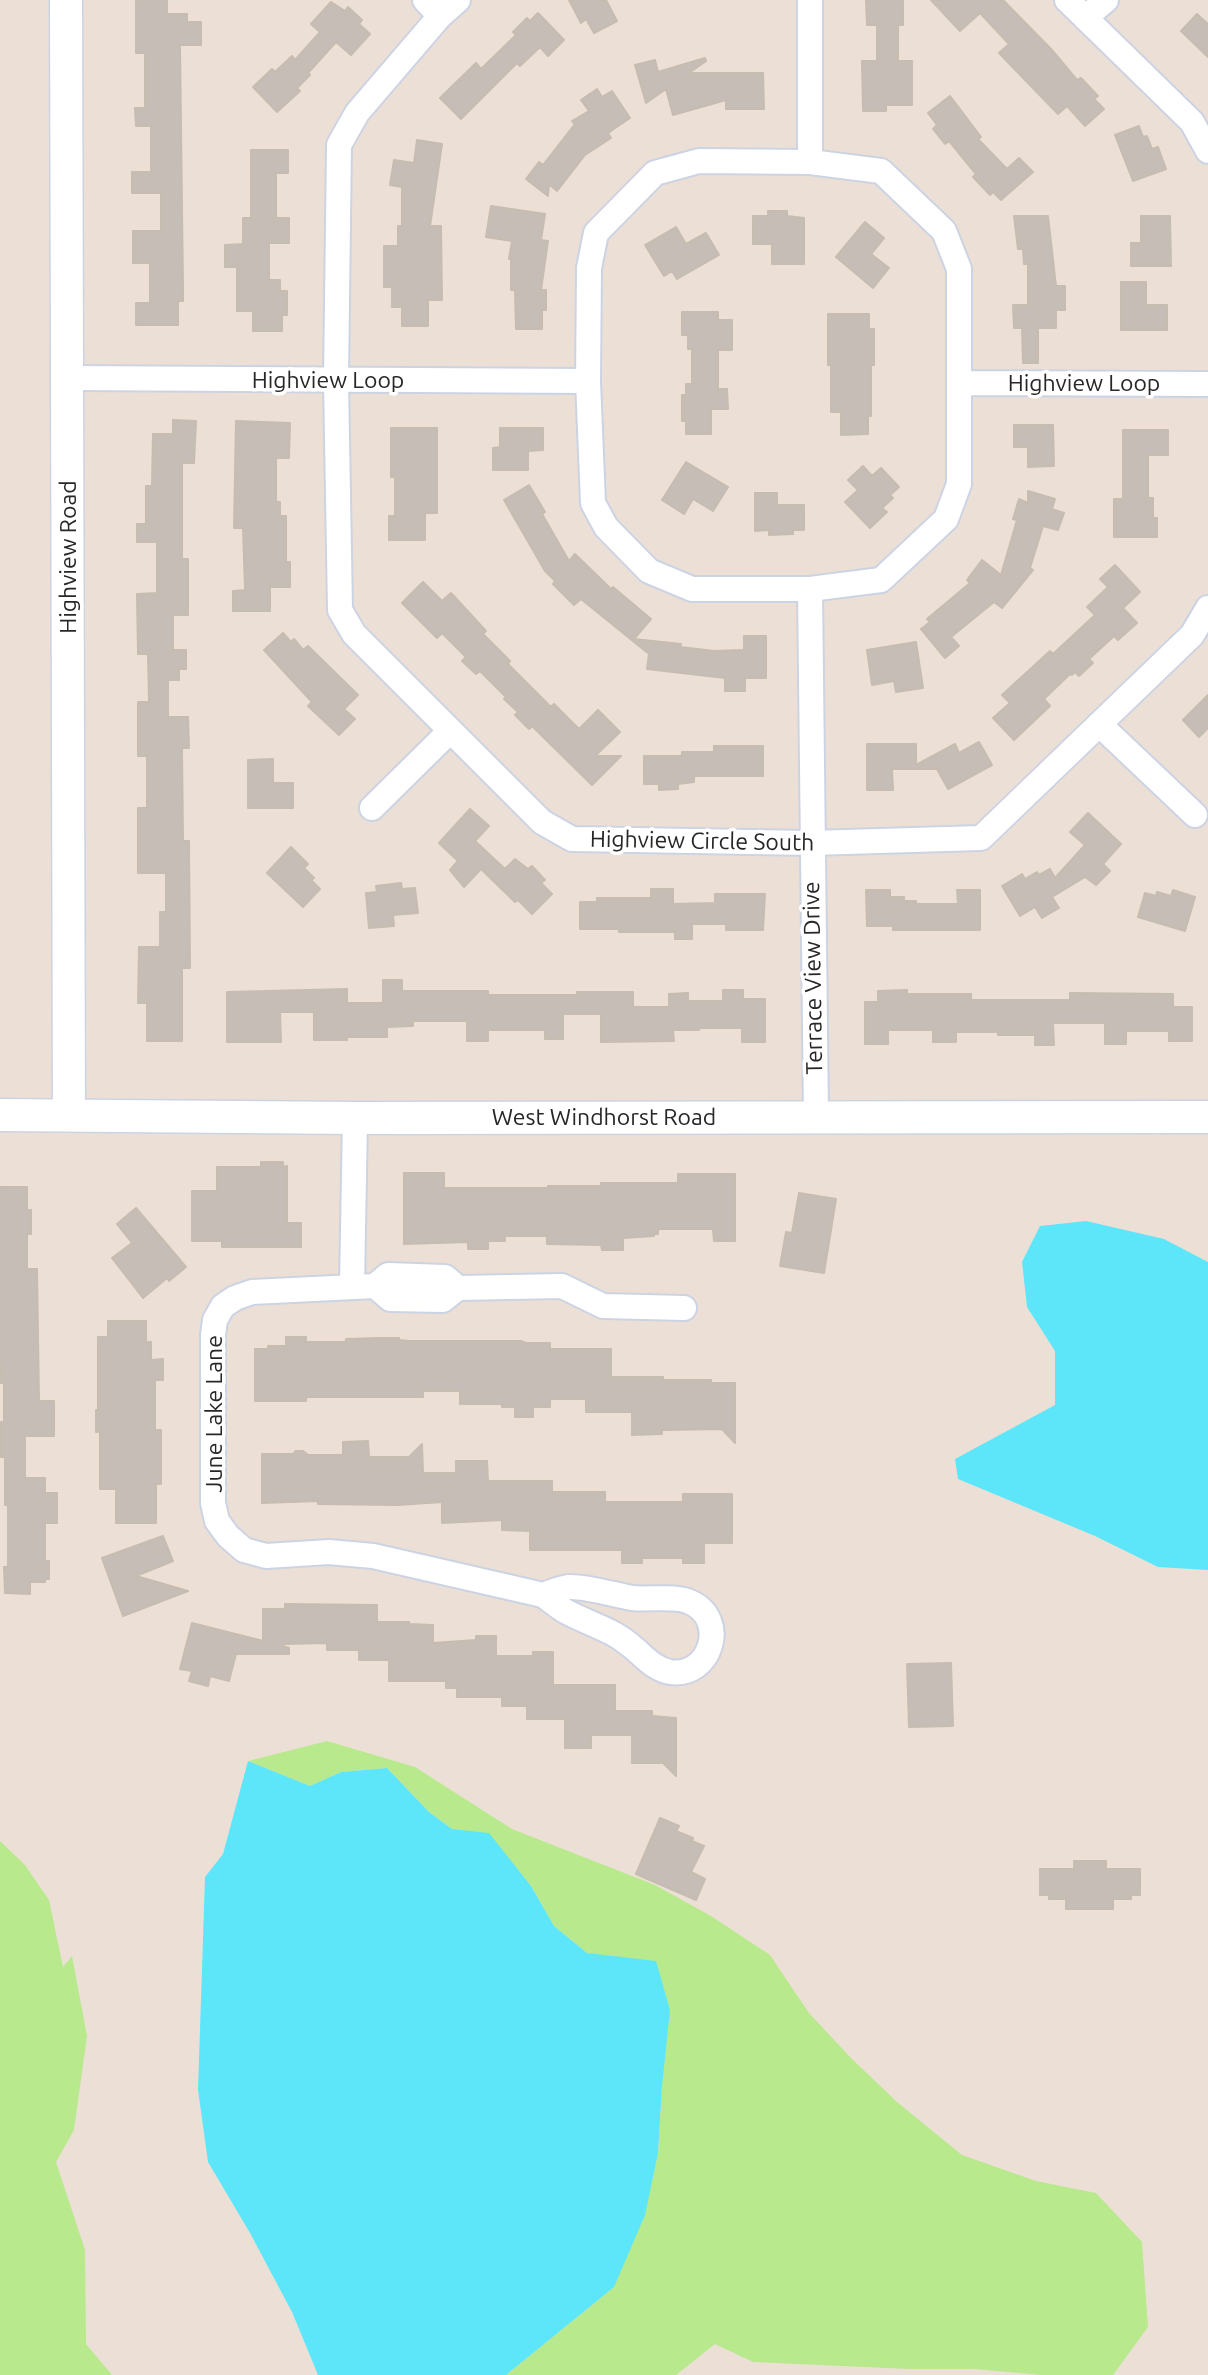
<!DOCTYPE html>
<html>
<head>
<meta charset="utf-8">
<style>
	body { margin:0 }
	canvas { display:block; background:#ece0d6 }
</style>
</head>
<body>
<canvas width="1208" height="2375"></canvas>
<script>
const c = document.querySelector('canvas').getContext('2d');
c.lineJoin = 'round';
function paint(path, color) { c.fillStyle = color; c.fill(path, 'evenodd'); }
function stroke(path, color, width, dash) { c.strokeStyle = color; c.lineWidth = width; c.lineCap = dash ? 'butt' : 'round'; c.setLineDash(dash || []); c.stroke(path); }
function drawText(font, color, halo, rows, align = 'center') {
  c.font = font + ' Ubuntu,sans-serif'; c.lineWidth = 7; c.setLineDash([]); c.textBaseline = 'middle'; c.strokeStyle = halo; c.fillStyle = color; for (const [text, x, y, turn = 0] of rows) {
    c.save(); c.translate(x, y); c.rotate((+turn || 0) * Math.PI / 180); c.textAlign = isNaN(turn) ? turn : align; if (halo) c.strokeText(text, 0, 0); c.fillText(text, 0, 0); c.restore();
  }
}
paint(new Path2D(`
	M327,1741L415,1767L512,1829L655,1885L711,1916L770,1955L809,2013L851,2058L897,2102L962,2155L1036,2181L1096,2193L1142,2242L1148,2327L1113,2375H1042L974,2369H909L753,2362L715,2344L676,2375H506L614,2287L658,2153L662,2086L587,1953L554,1926L531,1886L489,1834L452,1829L429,1812L387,1768L341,1772L310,1786L248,1761Z
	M0,1841L25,1865L49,1900L63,1967L72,1956L87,2036L74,2130L56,2162L85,2250L86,2344L112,2375H0Z`), '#b8e98c');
paint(new Path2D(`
	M1086,1221L1164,1239L1208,1262V1570L1158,1567L1095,1536L958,1479L955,1459L1055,1405V1351L1027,1307L1022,1262L1040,1226Z
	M248,1761L310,1786L341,1772L387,1768L429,1812L452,1829L489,1833L531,1886L554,1926L587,1953L656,1961L670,2010L662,2086L658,2153L645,2215L614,2287L506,2375H318L292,2312L250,2233L208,2162L198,2090L205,1877L223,1854Z`), '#5de6fa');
const building = new Path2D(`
	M136,0H167V14H187V22H201V45H180L183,289V301H178V325H136V303H150V263H133V231H161V193H132V172H151V126H136L135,108H145V53H136Z
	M569,0H606L617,21L594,33L586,19L581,23Z
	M866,0H903V25H898V61H912V105H886V111H863L862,61H877V25H867Z
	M931,0H1003L1052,50L1077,80L1081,78L1098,96L1094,99L1104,109L1085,126L1067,106L1058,114L999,53L1009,44L980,13L960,31Z
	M331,2L345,11L348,7L362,20L359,24L370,34L351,55L336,42L308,73L310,75L297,88L300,91L277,112L253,87L272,69L275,72L292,56L295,60L320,32L311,24Z
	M538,13L564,40L548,56L540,47L520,66L517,63L461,119L440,98L476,63L481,69L516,35L513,32L527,18L530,21Z
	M1197,14L1208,24V57L1181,31Z
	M705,58L706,61L689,73H763L764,109H726V100L673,115L666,89L646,103L635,65L655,60L658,72Z
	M597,89L602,97L612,91L630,118L608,133L611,138L585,155L557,191L549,184L548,196L526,179L539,162L543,165L575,124L572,121L589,111L581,100Z
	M950,96L981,137L978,139L1007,169L1019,158L1033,172L1001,200L993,192L990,195L973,177L976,174L949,141L945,144L933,129L937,125L928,113Z
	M1139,126L1143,137L1147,136L1152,149L1158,147L1166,169L1133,181L1115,135Z
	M417,140L442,144L430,226H441L442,300H428V326H402V307H392V287H384V246H398V226H402V187L390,185L394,160L414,163Z
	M251,150H288V173H276V218H289V243H269V280H280V291H287V315H282V331H253V311H237V267H225V245L243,244V218H251Z
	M491,206L545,214L541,240L548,241L541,290H546V310H542V329H516L515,290H511V259H509L512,241L486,237Z
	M768,211H787V216L804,218V264H772V244H753V216H768Z
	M1014,216H1048L1056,286H1065V310H1056V328H1038V363H1023L1022,328H1014L1013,305H1028V264H1024L1023,249H1018Z
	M1141,216H1170L1171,266H1131V243H1141Z
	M865,222L884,238L871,254L889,268L873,288L836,257Z
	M676,227L686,244L706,233L719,255L677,279L672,271L664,276L645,245Z
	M1121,282H1146V305H1167V330H1121Z
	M682,312H718V320H732V350H718V389H727L728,409H711V434H686V421H682V395H686V384H692V349H688V335H682Z
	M828,314H869V329H874V365H871V416H868V434L841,435V412H831V365H828Z
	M173,420L196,421L194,463H182V559H188V615H173V650H186V669H179V680H168V717H188L189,748H182L183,841H189L190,968H182V1041H147V1003H138L139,947H160V912H166V873H138V808H147V756H138V702H149L148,654H138L137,594L157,593V542H137V524H146V486H152L153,434H173Z
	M236,421L290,423L289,458H276V502H280V516H286V562H290V587H270V611H233V591L245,590L243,528H234Z
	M1014,425H1053L1054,466L1028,467V447H1014Z
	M391,428H437V513H425V540H389V516H395V477H391Z
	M500,428H543V450L528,451V470H493V448L500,447Z
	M1123,430H1168V455H1148V498H1153V518H1157V537H1114V499H1123Z
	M686,462L728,487L713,511L693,499L684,514L662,500Z
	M863,466L872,476L881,468L899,487L890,495L893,498L882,508L887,512L870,528L845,502L858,490L848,480Z
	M529,485L545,512L542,514L569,561L575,554L611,589L613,587L651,619L634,639L681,644L680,647L714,651L744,650V636H766V678H745V691H725V678L647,669L649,654L581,599L574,605L553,584L555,581L545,571L504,500Z
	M1028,491L1055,499L1052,509L1064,513L1058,530L1043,526L1030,568L1033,570L1002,608L994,602L951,637L959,646L945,658L921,629L930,622L927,619L970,583L967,580L982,560L1001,575L1017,520L1013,519L1019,499L1028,503Z
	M755,493H777V505H804V530H793V534L769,535V530L755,531Z
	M1115,565L1140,592L1123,608L1137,623L1118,640L1114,636L1089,659L1093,663L1079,676L1075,672L1072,675L1070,674L1044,699L1050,706L1014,740L993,718L1010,703L1002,695L1050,651L1053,654L1095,615L1087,607L1108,587L1100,579Z
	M423,582L442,601L451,593L486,631L483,634L510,661L508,664L551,707L554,704L579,729L598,710L620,732L595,756H621L592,785L532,726L529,729L515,715L518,712L504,699L506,697L480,671L476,674L462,661L466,657L442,633L437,638L402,603Z
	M283,633L291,642L294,639L303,650L308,646L358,695L344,709L355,719L339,735L308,706L312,702L264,650Z
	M916,642L923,688L896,692L894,681L872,685L867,650Z
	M1208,695V728L1199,737L1183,720Z
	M979,742L992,765L948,789L937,769H892L893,790H867V744H916V765L955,744L959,753Z
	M714,746H763V776H694V782L678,784V789L659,790V784H644V756H682V752H714Z
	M273,759V783H293V808H248V760Z
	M470,809L489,826L475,841L505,869L515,859L528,869L532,866L545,880L541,883L552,894L532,914L518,900L515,902L481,869L464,887L450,870L458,861L439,843Z
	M1088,813L1121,844L1103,864L1110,871L1096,885L1085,877L1052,897L1059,908L1042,918L1035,907L1020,916L1002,886L1022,874L1025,879L1037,872L1039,875L1050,869L1055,878L1085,845L1070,832Z
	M291,847L308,864L304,868L314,878L311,880L320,889L303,907L267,873Z
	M401,883L402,889L415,888L418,913L393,915L394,926L369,928L366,893L377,892L376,886Z
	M651,889H673V904L715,903V894H765L763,930H726V924H692V939H675V932H619V929H580V902H597V898H651Z
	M866,890H890V897H904V901H916V904H958L957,890H980V930H893V926H867Z
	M1173,890L1195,897L1185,931L1138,917L1145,893L1156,896L1157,892L1171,896Z
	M383,980H402V991H488V995H577V992H633V1007H669V994L688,993V1001H723V990H743V999H765V1042H742V1028H699V1030H673L674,1041L601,1042V1014H563V1039H545V1030H488V1041H467V1021H413V1026L387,1027V1037H347V1040H314V1012H280L281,1042H227V992L347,989V1003H383Z
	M907,990V994H971V1000H1070V993L1173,994V1007H1192V1041H1169V1031H1126V1044H1105V1023H1053L1054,1045H1035V1035H998V1032H956V1042H933V1030H888V1044H865V1002H878V991Z
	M261,1162H283V1167L287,1166V1223H301V1247H222V1241H192V1191H217V1167H261Z
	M404,1173H444V1188H548V1186H601V1183H678V1174H735V1241H714L713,1229H658V1234H654V1236L623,1238V1250H602L601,1245L547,1244V1236H505V1241H488V1249H468V1242L404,1244Z
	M0,1187H27V1210H31V1234H27V1269H37L39,1401H54V1436H25V1478H45V1493H57V1523H45V1561H49V1579H45V1582H30V1594L5,1593L4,1567H8V1505H5V1457H1V1422H4V1383H1L0,1361Z
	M799,1193L836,1199L824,1273L780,1266L786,1232L792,1233Z
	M136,1208L186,1267L169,1281L167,1278L143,1298L112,1258L132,1243L117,1224Z
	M108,1321H146V1342H151V1360L163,1359V1380H155V1430H161V1484H156V1523H116V1489H100V1431L96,1432V1410H98V1337H108Z
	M286,1337H306V1342H346V1339L379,1338H399V1340L410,1341H521L526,1343H550V1349H611V1377H663V1380H711V1383H735V1443L722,1429L662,1430V1434L632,1435V1412H586V1399H550V1407H533V1417H515V1407H502V1404H460V1391H423V1397H306V1401H255V1349H268V1346H286Z
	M368,1441L369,1457H409L422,1444L423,1473H456V1461H487L488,1481H552V1492H605V1502H683V1494H732V1543H704V1563H683V1558H642V1563H622V1550H530V1531L502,1530V1520L442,1523V1502L398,1505L318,1504V1501L262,1503V1454H293L296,1451H303L308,1455H343V1442Z
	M163,1536L173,1561L136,1576L188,1591L123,1616L102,1558Z
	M285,1604L377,1605V1622H409V1624L433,1625V1643L476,1640V1636H496V1656H533V1652H553V1685H615V1711H652V1716L676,1718V1776L663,1763H632V1735H591V1748H565V1719H527V1706H502V1697H457V1688H446V1681H389V1660H359V1650H327V1643L283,1644V1646L289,1648V1654H236L229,1681L210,1676L208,1686L189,1681L192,1671L180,1669L192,1623L263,1641V1609H285Z
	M951,1663L953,1726L909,1727L907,1664Z
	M660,1818L679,1826L676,1831L693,1838L692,1841L704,1846L691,1872L705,1879L696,1900L636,1874Z
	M1074,1861H1106V1869H1140V1895H1131V1899H1113V1909H1066V1899H1049V1895H1040V1869H1074Z`);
paint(building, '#c6bdb7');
stroke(building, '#c7bcb0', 2);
const minor = new Path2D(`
	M425,0L440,16
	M458,0L440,16L357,113L339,145L336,380L340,610L354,634L542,822L572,839L811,843L981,838L1192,635L1208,608
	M810,0V162
	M1067,0L1192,122L1208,151
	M1085,18L1106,0
	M699,161L810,162L881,171L944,231L959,269V484L946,519L881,580L810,589H692L649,571L606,527L593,503L588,381L589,268L596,233L655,173Z
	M67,378L588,381
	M959,383L1208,384
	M810,589L816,1116
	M1099,724L1195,815
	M372,808L450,731
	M352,1286L355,1118
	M375,1286L388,1275L445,1277L458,1288
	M543,1595C551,1592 561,1588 569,1587C586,1586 615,1595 632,1598C649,1600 677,1595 690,1602C729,1619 711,1678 670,1672C653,1669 643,1655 630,1645C611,1629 587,1623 565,1611C557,1606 550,1600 543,1595L373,1556L329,1552L266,1556L244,1550L228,1536L217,1521L213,1503V1335L215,1320L223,1306L235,1298L252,1292L375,1286L390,1299L443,1300L458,1288L562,1286L603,1306L684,1308`);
const tertiary = new Path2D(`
	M66,0L69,1114
	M0,1115L355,1118L1208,1117`);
stroke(minor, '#ccd3e2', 28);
stroke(tertiary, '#ccd3e2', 35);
stroke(minor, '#fff', 24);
stroke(tertiary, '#fff', 32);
drawText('23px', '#272727', '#fff', [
	["Highview Loop",328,380],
	["Highview Loop",1084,383],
	["Highview Road",68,557,-90],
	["Highview Circle South",702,841,1],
	["Terrace View Drive",813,978,-91],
	["West Windhorst Road",604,1117],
	["June Lake Lane",214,1414,-90]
]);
</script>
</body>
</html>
